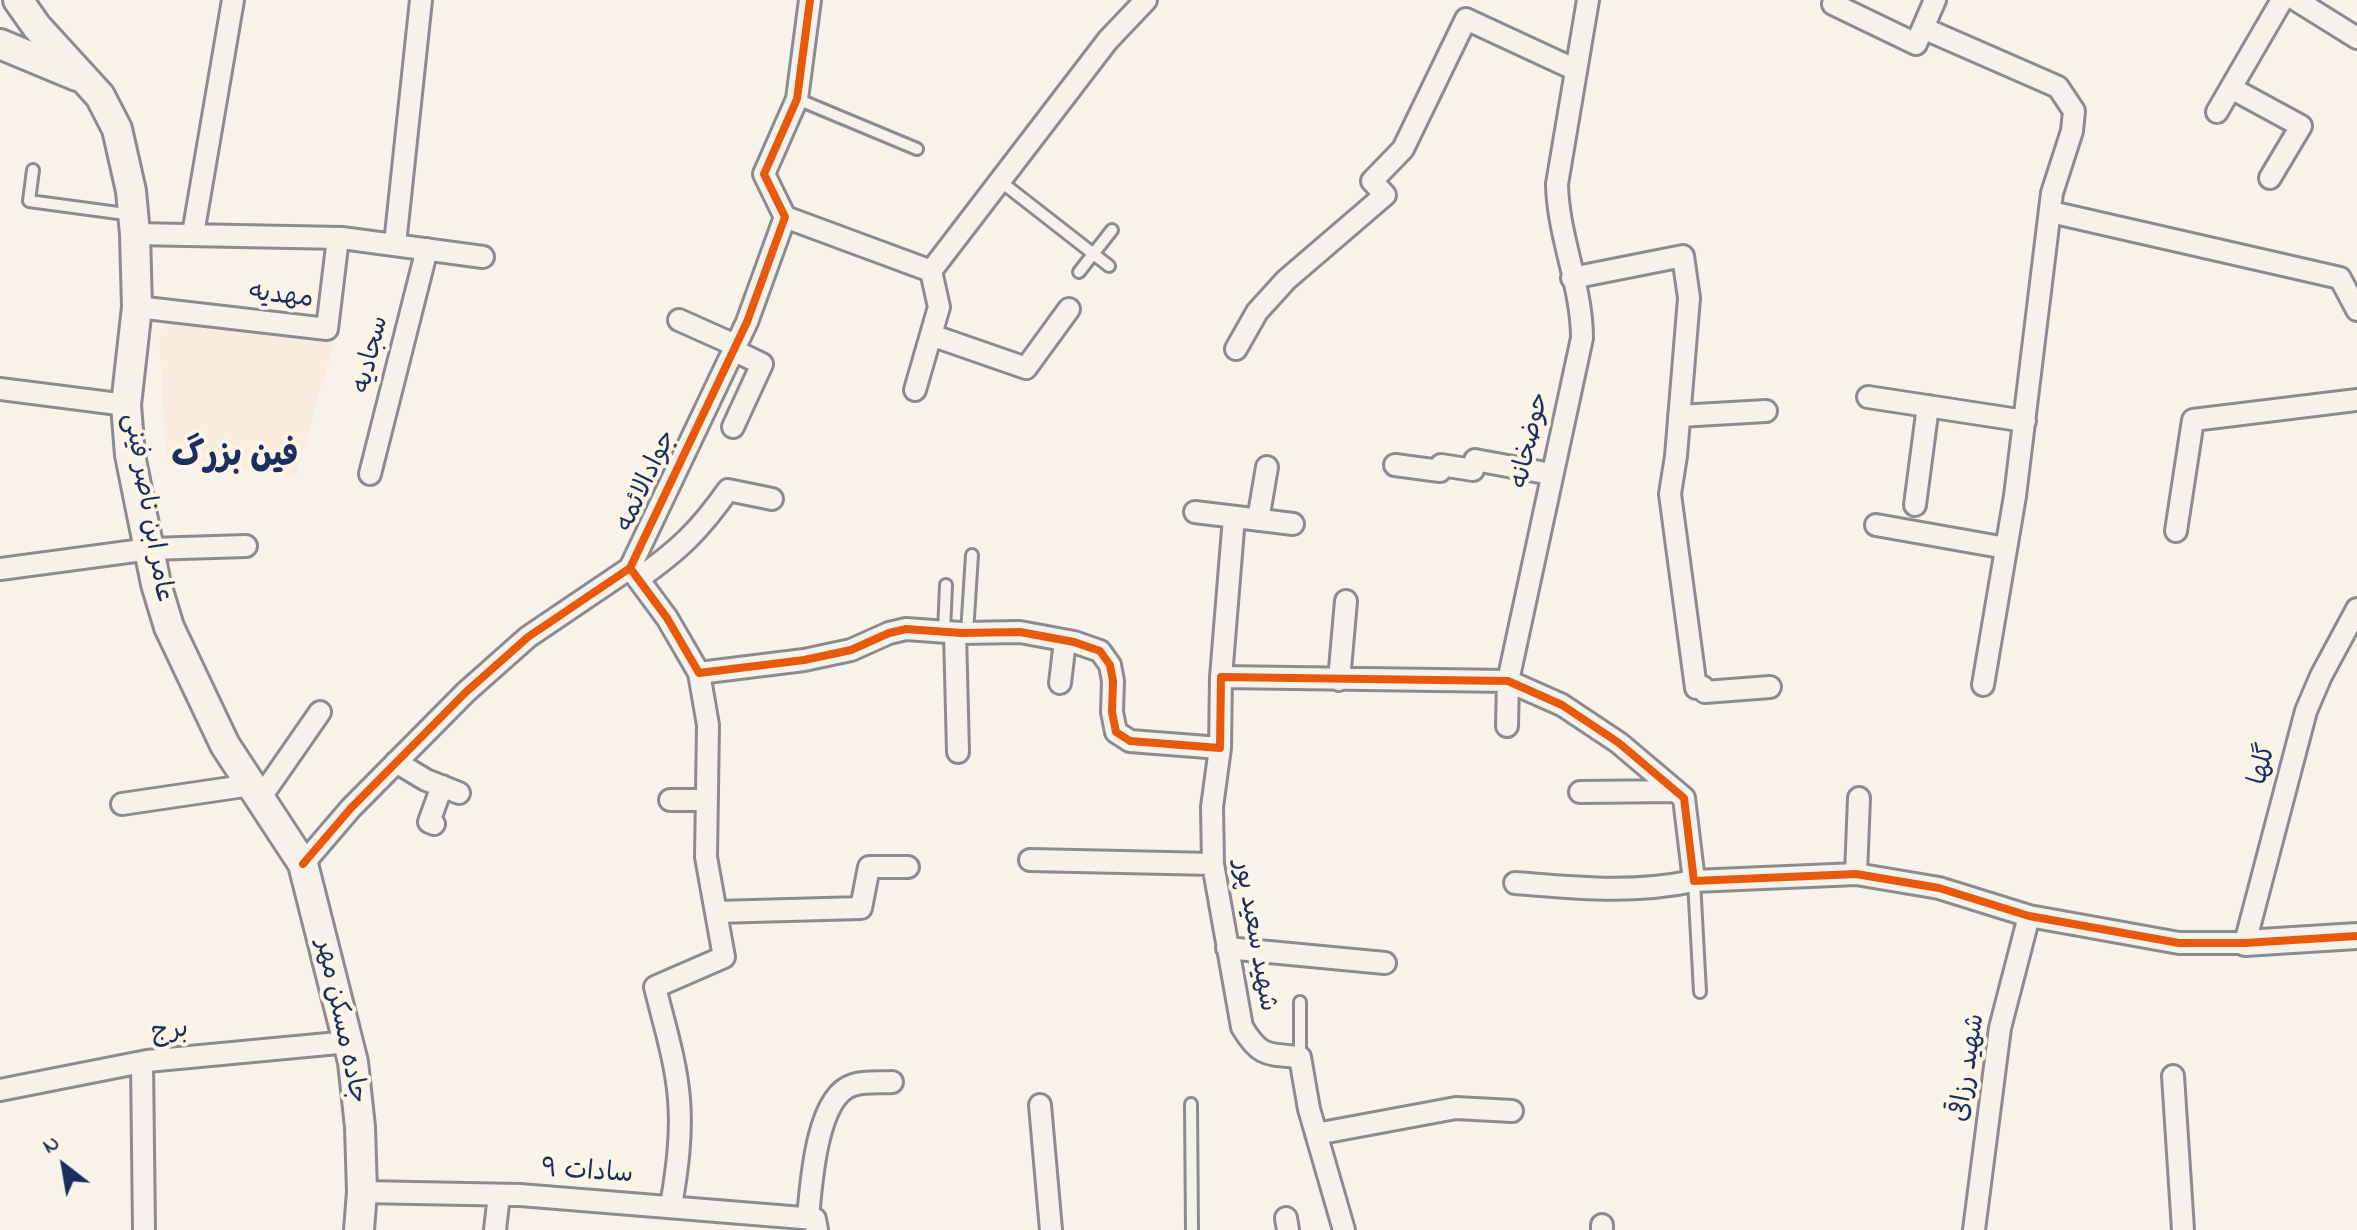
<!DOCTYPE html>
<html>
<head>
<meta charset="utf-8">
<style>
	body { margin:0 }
	#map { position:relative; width:2357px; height:1230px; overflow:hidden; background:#f7f3ea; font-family:"Indie Flower",sans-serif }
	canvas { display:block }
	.north { position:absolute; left:24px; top:1126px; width:80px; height:80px; -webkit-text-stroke:6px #fcf5e5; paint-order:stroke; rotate:329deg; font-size:22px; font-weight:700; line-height:32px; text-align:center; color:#1b2f5e }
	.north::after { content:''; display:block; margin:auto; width:28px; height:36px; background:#1b2f5e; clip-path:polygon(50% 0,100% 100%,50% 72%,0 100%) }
</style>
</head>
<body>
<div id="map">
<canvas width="2357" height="1230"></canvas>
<div class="north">N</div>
</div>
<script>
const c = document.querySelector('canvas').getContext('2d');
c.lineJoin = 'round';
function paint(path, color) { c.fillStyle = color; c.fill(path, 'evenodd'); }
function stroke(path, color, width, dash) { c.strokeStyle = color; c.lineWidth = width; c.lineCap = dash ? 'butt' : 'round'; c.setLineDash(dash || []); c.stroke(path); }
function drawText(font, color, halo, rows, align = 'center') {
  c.font = font + ' "Indie Flower","Playpen Sans Arabic",sans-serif'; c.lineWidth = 8; c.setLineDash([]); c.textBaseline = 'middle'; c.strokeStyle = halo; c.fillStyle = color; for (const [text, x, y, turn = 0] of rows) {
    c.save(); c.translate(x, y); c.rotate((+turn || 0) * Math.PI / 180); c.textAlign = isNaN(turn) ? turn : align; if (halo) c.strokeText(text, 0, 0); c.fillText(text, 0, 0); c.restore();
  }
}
paint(new Path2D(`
	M170,323L337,331L296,476L166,459L159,333Z`), '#f9ebdd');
const service = new Path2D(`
	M797,99L917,149
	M33,170L29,201L133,215
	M1000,181L1109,266
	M1079,272L1112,230
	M944,632L946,585
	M967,633L972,555
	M1694,881L1700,992
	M1300,1002V1057
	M1191,1104L1192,1230`);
const minor = new Path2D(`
	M2296,0L2357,38
	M1833,4L1916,44L1935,0
	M1923,28L2058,87L2074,111L2072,131L2052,193L2015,496L1983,685
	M2231,88L2301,126L2270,178
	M2217,112L2282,0
	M2051,212L2340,278L2357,310
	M785,217L931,271L1108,40L1146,0
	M135,234L342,238L483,257
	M193,234L233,0
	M395,244L421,0
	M1572,278L1683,256L1689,298L1676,456L1670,494L1696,688L1703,687L1705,692L1770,687
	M137,307L327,329L338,238
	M679,320L735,345
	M931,335L1026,368L1069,309
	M1236,349L1257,312L1286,280L1385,195L1372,181L1403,149L1466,19L1576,70
	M0,389L126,405
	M915,390L939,307L931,271
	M1868,397L2025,421
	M1679,416L1766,411
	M733,427L762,364L733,350
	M1395,465L1440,471L1441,465L1473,470L1475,460L1551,474
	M370,474L427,249
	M1915,505L1928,406
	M1195,512L1293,524
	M1258,520L1267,467
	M1876,525L2006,548
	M2176,531L2193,420L2357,400
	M630,568L667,618L699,673L804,660L851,650L889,633L906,629L961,633L1020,632L1074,642L1100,651L1110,665L1113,681L1112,712L1116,732L1130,741L1220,748L1221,677L1508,681L1562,705L1619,743L1684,798L1694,881L1856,874L1939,888L2029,916L2179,943H2245L2306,711L2321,676L2357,609
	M0,569L150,549L246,546
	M638,579C679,550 699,531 728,490L772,499
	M955,633L958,752
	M1221,677L1234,517
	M1339,680L1346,601
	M1060,683L1065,641
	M1507,726L1508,681L1582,338C1582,286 1558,237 1557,184L1588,0
	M1220,748L1212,807L1213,864L1242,1027C1260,1057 1267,1054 1300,1057L1309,1109L1344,1230
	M396,762L426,780L459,793
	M1580,792L1676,791
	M261,797L320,712
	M670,800H705
	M122,804L251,785
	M434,824L429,822L442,786
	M1030,860L1213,864
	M303,864L351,808L466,692L528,637L630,568L747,322L785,217L764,174L797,99L810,0
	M1856,874L1859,798
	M1515,883C1578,888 1631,894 1694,881
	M716,912L861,908L869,867H908
	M1227,948L1385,963
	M142,1062L144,1230
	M2173,1076L2183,1230
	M0,1090L147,1061L349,1042
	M1040,1105L1051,1230
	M1316,1134L1456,1108L1512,1111
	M362,1192L520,1195L815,1219L817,1230
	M671,1206C677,1171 682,1135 679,1099C676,1061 664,1024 655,987L724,957L706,857L708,725L699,673
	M808,1218C811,1186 816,1096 853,1085C865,1081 880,1083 892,1082
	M1286,1218L1288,1230
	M495,1230L499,1195
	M1602,1230V1225
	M1974,1230L2000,1028L2029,916`);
const tertiary = new Path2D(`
	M2245,943L2357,936`);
const secondary = new Path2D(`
	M18,0L37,27L100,96L117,129L131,191L135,234L137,307L126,405L130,455L156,584L169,627L225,745L303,864L353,1062L360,1127L362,1192L359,1230
	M0,44L77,76`);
stroke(service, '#8a8c91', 16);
stroke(minor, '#8a8c91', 26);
stroke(tertiary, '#8a8c91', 30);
stroke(secondary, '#8a8c91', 34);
stroke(service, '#f5f2ec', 10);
stroke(minor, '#f5f2ec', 20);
stroke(tertiary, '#f5f2ec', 24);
stroke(secondary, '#f5f2ec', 28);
stroke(new Path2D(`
	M630,568L667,618L699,673L804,660L851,650L889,633L906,629L961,633L1020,632L1074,642L1100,651L1110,665L1113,681L1112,712L1116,732L1130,741L1220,748L1221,677L1508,681L1562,705L1619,743L1684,798L1694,881L1856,874L1939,888L2029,916L2179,943H2245L2357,936
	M303,864L351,808L466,692L528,637L630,568L747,322L785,217L764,174L797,99L810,0`), '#e8590c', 8);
drawText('26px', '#1b2f5e', '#fcf5e5', [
	["مهدیه",281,298,7],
	["سجادیه",373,355,-76],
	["حوضخانه",1532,441,-77],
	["جوادالائمه",648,482,-65],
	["عامر ابن ناصر فینی",146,509,80],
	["گلها",2265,765,-75],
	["شهید سعید پور",1253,936,80],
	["جاده مسکن مهر",339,1022,78],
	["برج",170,1033,-6],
	["شهید رزاقی",1970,1068,-81],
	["سادات ۹",587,1174,4]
]);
drawText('bold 34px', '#1b2f5e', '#fcf5e5', [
	["فین بزرگ",235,459]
]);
</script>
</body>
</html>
